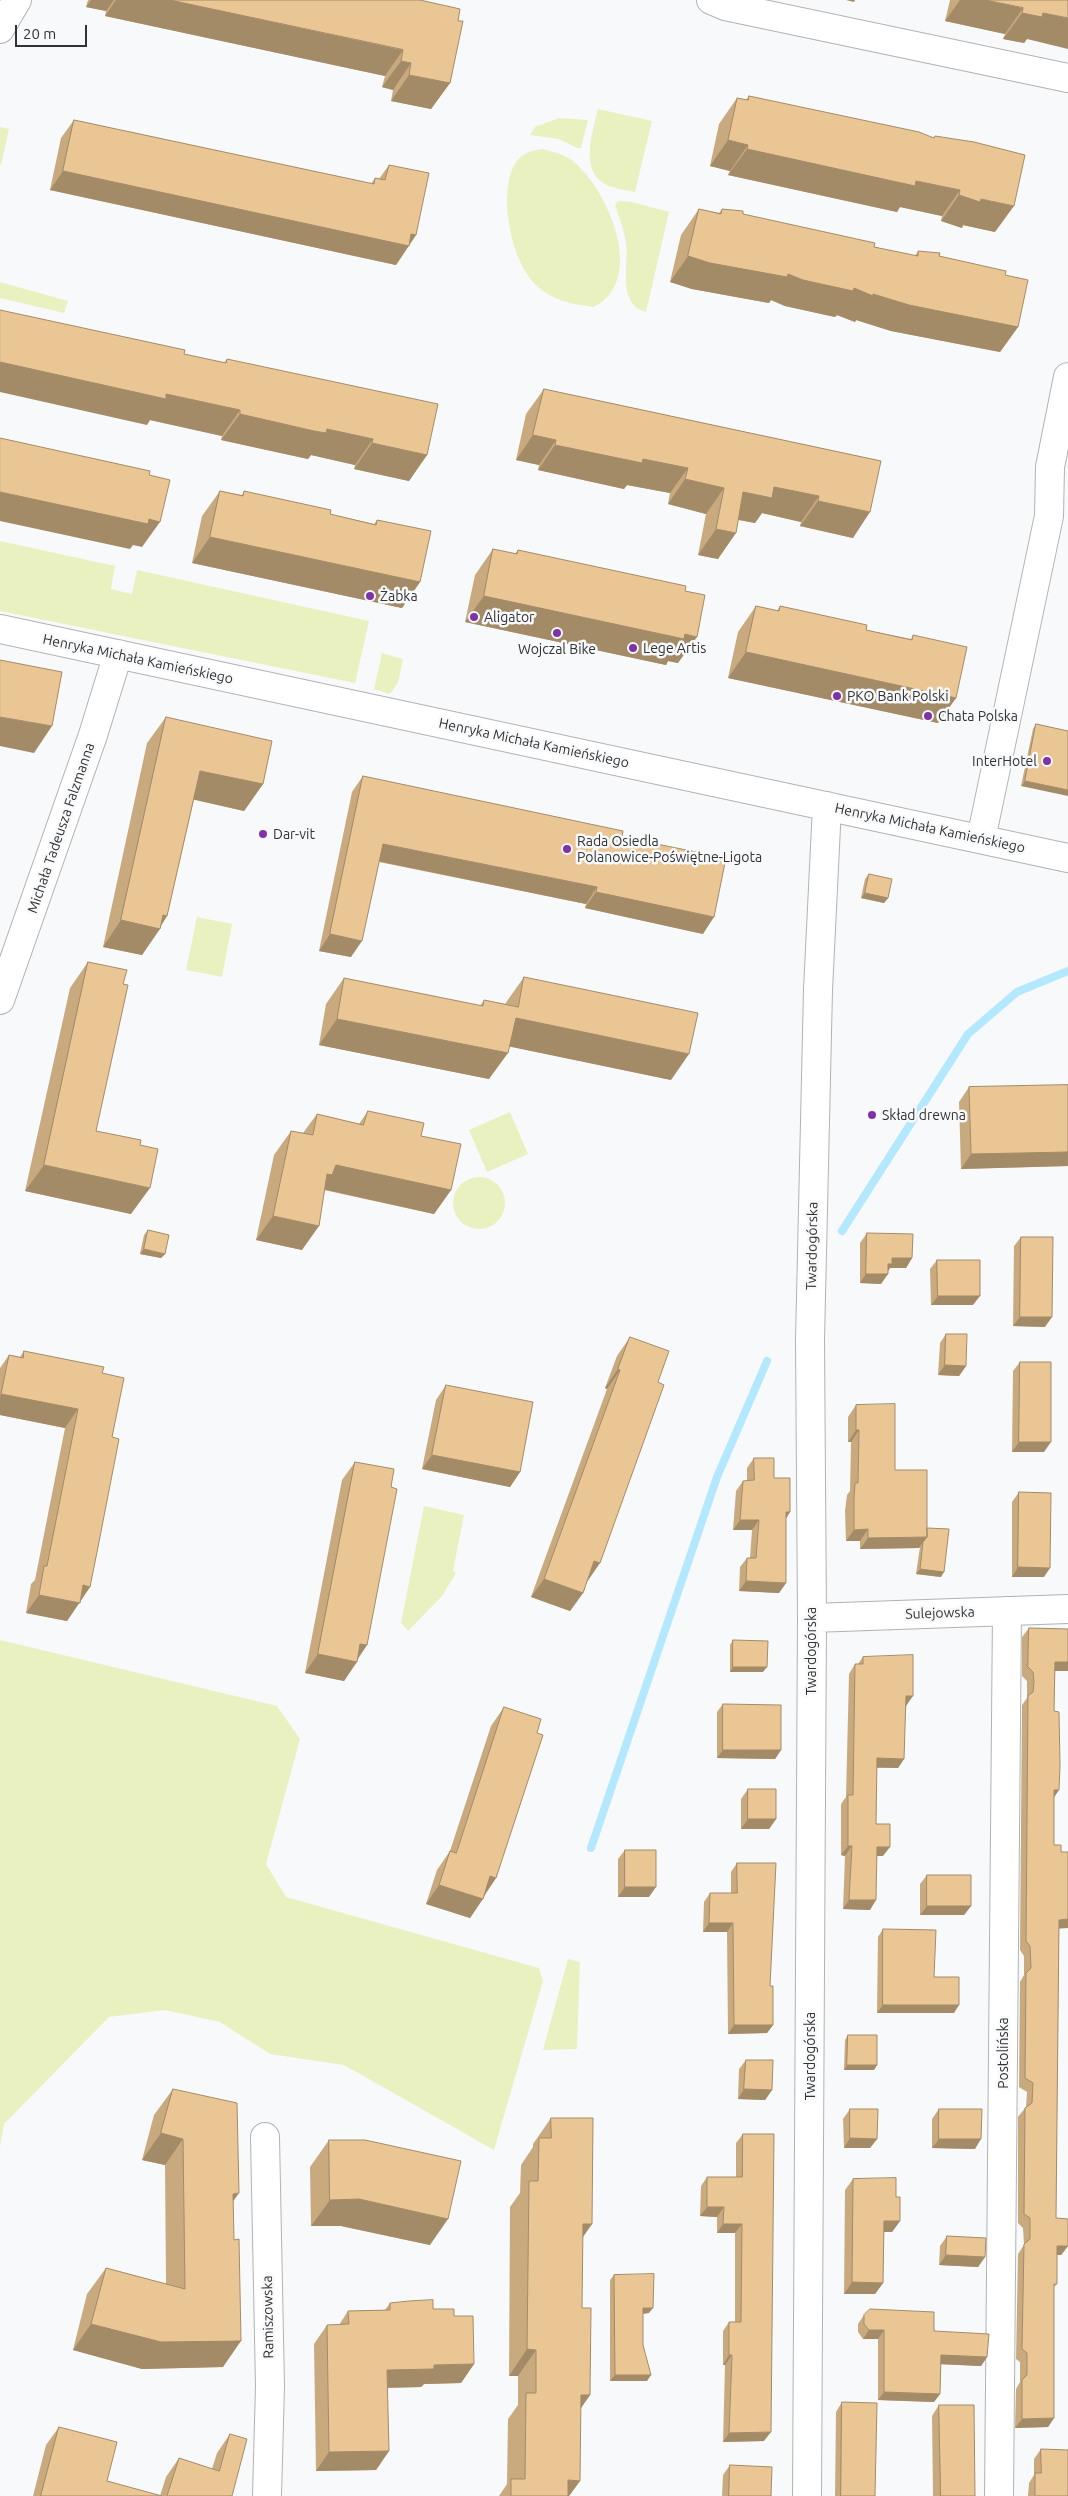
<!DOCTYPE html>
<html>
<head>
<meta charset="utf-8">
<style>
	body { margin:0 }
	#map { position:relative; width:1068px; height:2496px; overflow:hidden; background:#f8f9fb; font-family:Ubuntu,sans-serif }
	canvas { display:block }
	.scale { position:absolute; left:15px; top:25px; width:72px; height:22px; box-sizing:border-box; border:2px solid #323233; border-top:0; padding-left:6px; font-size:15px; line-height:18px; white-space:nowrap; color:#323233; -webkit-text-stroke:4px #f8f9fb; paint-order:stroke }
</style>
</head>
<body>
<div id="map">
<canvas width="1068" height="2496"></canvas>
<div class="scale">20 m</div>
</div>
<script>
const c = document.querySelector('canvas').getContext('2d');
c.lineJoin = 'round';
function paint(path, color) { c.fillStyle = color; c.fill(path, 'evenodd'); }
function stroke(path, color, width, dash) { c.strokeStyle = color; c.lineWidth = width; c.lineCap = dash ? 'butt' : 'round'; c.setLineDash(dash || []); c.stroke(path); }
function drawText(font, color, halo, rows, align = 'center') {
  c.font = font + ' Ubuntu,sans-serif'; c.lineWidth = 5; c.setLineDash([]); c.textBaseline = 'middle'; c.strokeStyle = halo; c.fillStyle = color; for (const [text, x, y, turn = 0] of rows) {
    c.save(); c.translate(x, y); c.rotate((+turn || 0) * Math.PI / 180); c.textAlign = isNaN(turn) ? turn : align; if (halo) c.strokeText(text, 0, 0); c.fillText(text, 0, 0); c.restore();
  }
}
paint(new Path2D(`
	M598,109L652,121L635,192C626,190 614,189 605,184C579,170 593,131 598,109Z
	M559,118L588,120L581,148H577L559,139L530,135L535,127Z
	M0,127L9,129L1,165H0Z
	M543,149C553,152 564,154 572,160C607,188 648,279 594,307C572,304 552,301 535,284C511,261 497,191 516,162C522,153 533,150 543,149Z
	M618,201L632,202L669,212L646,312C617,305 629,264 626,243C624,229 619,217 615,205Z
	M0,282L68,301L64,313L0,298Z
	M0,541L115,566L111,589L132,594L137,570L369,621L355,683L0,611Z
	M382,653L403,659L398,683L390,694L374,689Z
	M197,917L232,924L222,977L186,970Z
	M510,1112L528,1154L487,1172L469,1130Z
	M453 1203a26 26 0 1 1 52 0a26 26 0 1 1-52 0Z
	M424,1506L464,1515L453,1571L456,1573L442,1596L408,1631L401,1623Z
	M0,1640L277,1706L300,1739L266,1864L286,1897L539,1968L543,1981L494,2150L344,2065L270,2054L220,2022L165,2010L109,2017L4,2124L0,2147Z
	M568,1959L580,1962L577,2049L543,2050Z`), '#eaf1c0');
stroke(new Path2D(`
	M842,1231L968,1034L1017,992L1068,971
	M591,1848L717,1477L767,1361`), '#b3e8fe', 8);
const minor = new Path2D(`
	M711,0L725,6L1068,78
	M0,29L17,0
	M0,629L1068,858
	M981,839L1049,516L1050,467L1068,377
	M0,1000L93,735L118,654
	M812,1618L1068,1609
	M265,2137L270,2386L267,2496
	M807,2496L812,1618L810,1340L818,990L827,806
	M999,2496L1007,1611`);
stroke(minor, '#b1b2b4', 30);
stroke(minor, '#fff', 28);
paint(new Path2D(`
	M88,0H420L458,21L450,83L431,109L391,101L393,90L382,87L385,76L105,16L106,11L86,7Z
	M950,0H1068L1027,39L1024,43L1003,39L1005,34L945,21Z
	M749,96L933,138L935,136L995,232L963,225L962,228L941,221L942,216L900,207L897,212L728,175L730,171L710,166L719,124L737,98L746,100Z
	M74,120L371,184L375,178L379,179L389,165L416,235L396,265L50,190L61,138Z
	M699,209L719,213L722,209L874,247L915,256L918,251L939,256L1005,275L1018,327L1000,352L891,331L856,320L855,322L837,315L835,317L785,306L771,300L769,303L692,289L670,282L681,235Z
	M184,354L224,363L227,359L427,455L409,481L354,469L355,465L311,455L308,459L221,440L222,436L150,420L147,425Z
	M544,389L881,461L853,538L800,526L801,522L762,513L755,523L738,520L718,559L698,555L706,514L668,504L670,493L627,485L624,489L538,470L539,465L516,460L526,414Z
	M220,491L242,495L244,491L330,514L374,524L377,520L420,582L402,608L192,563L202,516Z
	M493,549L515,554L518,550L685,591L678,663L668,661L666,665L465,622L475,575Z
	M756,606L777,611L780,606L866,630L911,639L913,635L956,698L938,723L728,678L738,632Z
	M166,717L263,784L244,811L194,799L167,916L142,955L103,947L147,743Z
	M1036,724L1068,731L1021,786L1033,729Z
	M363,776L622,837L703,934L585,908L586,904L379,862L351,957L319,951L352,792Z
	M869,874L888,898L884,903L861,898L865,879Z
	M88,962L123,984L96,1131L131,1214L25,1191L70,988Z
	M524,977L671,1080L509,1046L489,1079L319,1045L326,1004L344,978L480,1006L484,1000L505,1004Z
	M1068,1085V1166L961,1169L959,1102L969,1087Z
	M368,1111L421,1136L451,1190L434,1214L324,1190L302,1250L256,1240L274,1155L291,1131L303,1133L317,1114L359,1124Z
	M148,1230L165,1254L161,1258L140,1254L144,1235Z
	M867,1233L912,1258L906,1268H890L881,1284L860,1283V1243Z
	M1021,1237L1045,1327L1013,1326L1014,1246Z
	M937,1260L973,1305H931L930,1269Z
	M946,1334L966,1366L959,1376L938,1375L940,1343Z
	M630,1337L587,1582L583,1593L570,1611L531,1597L607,1389L605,1388L617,1356Z
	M24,1351L102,1373L112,1437L90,1587L67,1621L26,1613L31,1584L35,1580L65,1428L0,1415V1368L9,1355L20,1357Z
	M1020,1362L1044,1452H1012L1013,1371Z
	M446,1385L520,1472L510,1487L422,1469L436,1400Z
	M856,1405L895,1470L927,1528L941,1577L916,1574L920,1547L919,1548L860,1549V1541H846L845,1511L847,1495L850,1491L851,1442H848V1417Z
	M754,1458L774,1478L786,1518V1583L779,1593L739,1591L740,1567L747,1558H750L752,1530H733L736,1491L743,1481H747V1468Z
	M355,1462L367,1645L344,1681L305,1673L342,1480Z
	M1019,1492L1044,1577H1012V1502Z
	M1029,1628L1068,1629V1671H1055L1054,1711V1845L1059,1929L1056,2218L1068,2246L1061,2255H1057V2284L1054,2287V2418L1048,2427L1015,2428L1016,2389L1020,2382V2362L1016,2359L1018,2254L1024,2245L1023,2228L1018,2223V2117L1025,2108L1026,2107L1027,2092L1019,2087L1020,1982L1024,1975V1956L1020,1950L1022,1705L1027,1698V1681L1022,1676V1637Z
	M733,1640L763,1672H730V1645Z
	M863,1657L906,1706H905L904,1759L898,1768H877L876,1824L883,1856H877L870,1910L843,1909L845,1856L841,1855V1804L846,1797L849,1674L855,1664H858Z
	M723,1704L781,1750L775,1759L717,1758V1712Z
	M504,1707L537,1733L496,1878L470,1918L426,1904L437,1870L450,1851L491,1726Z
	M748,1789L776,1819L769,1829H741V1799Z
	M625,1850L649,1897H618V1859Z
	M737,1863L770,1986L773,2025L767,2033L728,2034L727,1932H703L704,1902L710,1893H731V1872Z
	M927,1875L971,1906L964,1915H920V1884Z
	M883,1929L934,1977L954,2013H877L878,1937Z
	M848,2035L877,2065L874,2070H844L845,2040Z
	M746,2060L772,2090L765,2100L738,2099L739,2069Z
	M173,2089L233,2201L223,2367L142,2369L73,2350L87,2294L106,2268L166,2284L165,2165L142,2160L154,2115Z
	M850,2109L877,2139L870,2148H844L843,2119Z
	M939,2109L975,2149L932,2148V2119Z
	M551,2118L592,2224L582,2237V2308L590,2395L580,2409V2481L569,2496H499L507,2484L508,2419L518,2405V2376H509L510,2207L520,2193L521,2165L533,2147V2144Z
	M743,2134L764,2441L723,2442L725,2365H723V2331L729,2322H735V2233H717V2217L700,2216L701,2186L707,2177H736V2143Z
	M329,2140L430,2245L341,2226H311L310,2167Z
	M853,2179L896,2197L900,2221L892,2232H884L883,2283L875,2294H844L845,2190Z
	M947,2236L985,2257L978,2267L939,2265L940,2246Z
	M614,2275L649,2313L643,2314V2345L647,2381H610V2280Z
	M390,2303L433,2309L454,2316L474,2364L461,2383L424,2384L421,2387L387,2388L389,2451L376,2470L316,2471L314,2344L327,2325H339L348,2311L385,2310Z
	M864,2315L934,2331L987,2357L981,2366L941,2364L940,2394L934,2402L878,2400V2339H863L858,2332V2324Z
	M842,2402L875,2496H835L836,2412Z
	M939,2405L975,2496H933L932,2416Z
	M59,2427L107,2481L160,2496L166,2477L179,2458L212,2469L217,2453L230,2434L232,2496H33L46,2445Z
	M1041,2449L1068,2496H1028L1029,2483L1034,2475V2459Z
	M730,2465L771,2496H722L723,2475Z`), '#c9aa7f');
paint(new Path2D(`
	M91,0H114L106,11L86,7Z
	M116,0H170L403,50L385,76L105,16Z
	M846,0H855L854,2Z
	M960,0H985L1023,8L1005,34L945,21Z
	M1022,13H1043L1068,18V49L1027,39L1024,43L1003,39Z
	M401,61L411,63L393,90L382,87Z
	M409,75L450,83L431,109L391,101Z
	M728,140L748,145L730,171L710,166Z
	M747,149L916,181L960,190L942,216L900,207L897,212L728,175Z
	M63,171L416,235L396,265L50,190Z
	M959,195L981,199L1014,206L995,232L963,225L962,228L941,221Z
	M688,256L788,274L854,288L873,294L1018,327L1000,352L891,331L856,320L855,322L837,315L835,317L785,306L771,300L769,303L692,289L670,282Z
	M0,362L166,394L240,410L222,436L150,420L147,425L0,392Z
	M240,414L327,429L373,439L355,465L311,455L308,459L221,440Z
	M533,435L556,440L539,465L516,460Z
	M372,443L427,455L409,481L354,469Z
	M555,445L643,459L688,468L670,493L627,485L624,489L538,470Z
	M685,479L724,488L706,514L668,504Z
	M774,487L819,496L801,522L762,513L755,523L725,517L743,492Z
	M0,492L149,519L160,522L142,547L133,545L130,549L0,521Z
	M818,501L870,512L853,538L800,526Z
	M716,529L736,533L718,559L698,555Z
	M210,537L420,582L402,608L192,563Z
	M484,596L685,634L697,637L678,663L668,661L666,665L465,622Z
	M746,652L956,698L938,723L728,678Z
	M0,717L52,726L34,753L0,746Z
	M200,771L263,784L244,811L182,797Z
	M1025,781L1068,790V796L1021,786Z
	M383,844L597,887L586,904L372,860Z
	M596,892L714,917L703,934L585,908Z
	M865,893L888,898L884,903L861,898Z
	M163,915L167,916L159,929H160L142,955L103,947L121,920Z
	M330,934L362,941L351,957L319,951Z
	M516,1018L689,1054L671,1080L497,1044Z
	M337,1019L508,1053L489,1079L319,1045Z
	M1068,1152V1166L961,1169L971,1154Z
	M44,1165L150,1188L131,1214L25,1191Z
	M336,1165L451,1190L434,1214L322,1189L327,1174Z
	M273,1216L319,1226L302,1250L256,1240Z
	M144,1249L165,1254L161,1258L140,1254Z
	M892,1258H912L906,1268H890L886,1274H881Z
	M866,1274H888L881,1284L860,1283Z
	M938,1296H980L973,1305H931Z
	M1020,1317H1052L1045,1327L1013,1326Z
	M945,1365L966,1366L959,1376L938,1375Z
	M618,1369L620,1370L607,1389L605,1388Z
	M1,1394L78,1409L65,1428L0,1415V1396Z
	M856,1430H859L851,1442H848Z
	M1019,1442H1051L1044,1452H1012Z
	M432,1455L520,1472L510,1487L422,1469Z
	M786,1512H790L784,1522Z
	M740,1520H759L752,1530H733Z
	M868,1529L860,1541H846L854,1530Z
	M927,1537L919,1548L860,1549L868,1538Z
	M594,1561L600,1563L587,1582Z
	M1018,1567L1050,1568L1044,1577H1012Z
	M920,1569L944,1572L941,1577L916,1574Z
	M544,1579L583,1593L570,1611L531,1597Z
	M746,1581L786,1583L779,1593L739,1591Z
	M83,1585L90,1587L67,1621L26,1613L39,1595Z
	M360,1644L367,1645L355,1662H357L344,1681L305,1673L318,1654Z
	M1055,1662H1068V1671H1049Z
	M733,1667H767L763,1672H730Z
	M906,1696H913L906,1706H899Z
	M723,1750H781L775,1759L717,1758Z
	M877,1758L904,1759L898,1768L870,1767Z
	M1054,1790H1059L1053,1799Z
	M748,1819H776L769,1829H741Z
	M848,1846H852L845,1856L841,1855Z
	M877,1847H890L883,1856H870Z
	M490,1876L496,1878L483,1897Z
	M439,1885L483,1899L470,1918L426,1904Z
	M625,1887H656L649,1897H618Z
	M849,1900H876L870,1910L843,1909Z
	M927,1906H971L964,1915H920Z
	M1068,1919V1928L1053,1929L1059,1920Z
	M709,1923H733L727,1932H703Z
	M883,2005H959L954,2013H877Z
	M734,2025H773L767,2033L728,2034Z
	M847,2065H877L874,2070H844Z
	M744,2089L772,2090L765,2100L738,2099Z
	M161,2133L183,2139L165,2165L142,2160Z
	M850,2138L877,2139L870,2148H844Z
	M939,2139H981L975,2149L932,2148Z
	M239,2193L220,2220L233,2194Z
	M359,2199L448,2219L430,2245L341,2226H311L330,2200Z
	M707,2207H724L717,2217L700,2216Z
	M884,2221H900L892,2232H876Z
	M583,2224H592L574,2250Z
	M723,2224H742L735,2233H717Z
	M1057,2246H1068L1061,2255H1051Z
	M946,2255L985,2257L978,2267L939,2265Z
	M852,2282L883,2283L875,2294H844Z
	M643,2308H653L649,2313L638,2314Z
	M91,2324L241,2341L223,2367L142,2369L73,2350Z
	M869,2330H884L878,2339H863Z
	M527,2349L536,2350L518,2376H509Z
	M729,2355H732L725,2365H723Z
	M941,2355L987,2357L981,2366L935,2364Z
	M474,2364L461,2383L424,2384L421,2387L374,2388L387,2370L434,2365Z
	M615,2375H651L647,2381H610Z
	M884,2392L940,2394L934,2402L878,2400Z
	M581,2395H590L572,2421Z
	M1054,2418L1048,2427L1015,2428L1022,2419Z
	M771,2432L764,2441L723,2442L729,2433Z
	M389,2451L376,2470L316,2471L329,2452Z
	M568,2480L580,2481L569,2496H557Z`), '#a48b68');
const building = new Path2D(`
	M170,0H420L460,9L458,21H463L450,83L409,75L411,63L401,61L403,50Z
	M985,0H1068V18L1043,13L1042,17L1022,13L1023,8Z
	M749,96L919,132L934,138L935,136L974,142L1025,155L1014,206L981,199L980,202L959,195L960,190L916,181L915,186L747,149L748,145L728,140L737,98L748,100Z
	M74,120L374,184L375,178L385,180L389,165L429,173L416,235L411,234L409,246L63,171Z
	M699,209L721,214L722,209L743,211V214L875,243L874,247L918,256V251L940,253L939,256L1006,271L1005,275L1028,280L1018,327L909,305L873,294V296L854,288L853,291L803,280L788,274L787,277L710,263L688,256Z
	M0,310L185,350L184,354L226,363L227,359L438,404L427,455L372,443L373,439L327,429L326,433L314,431L240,414V410L166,394V399L0,362Z
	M544,389L881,461L870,512L818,501L819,496L774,487L772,498L743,492L736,533L716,529L724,488L685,479L688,468L643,459L642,463L555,445L556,440L533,435Z
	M0,438L150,471L149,475L170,480L160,522L149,519L148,524L0,492Z
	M220,491L243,496L244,491L253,493L331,510L330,514L376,525L377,520L431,531L420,582L210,537Z
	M493,549L517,554L518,550L686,586L685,591L705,595L697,637L685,634L684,639L484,596Z
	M756,606L779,611L780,606L867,625L866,630L912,640L913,635L967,647L956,698L746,652Z
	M0,660L62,672L52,726L0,717Z
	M166,717L272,741L263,784L200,771L167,916L163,915L160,929L121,920Z
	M1036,724L1068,731V790L1025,781Z
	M363,776L623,831L622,837L726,858L714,917L596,892L597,887L383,844L362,941L330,934Z
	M869,874L892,879L888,898L865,893Z
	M88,962L127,970L123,984L128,985L96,1131L141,1140L140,1145L158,1149L150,1188L44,1165Z
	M524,977L698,1013L689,1054L516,1018L508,1053L337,1019L344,978L483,1006L484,1000L518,1007Z
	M1068,1085V1152L971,1154L969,1087Z
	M368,1111L424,1123L421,1136L461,1144L451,1190L336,1165L332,1175L327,1174L319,1226L273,1216L291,1131L313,1135L317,1114L363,1125Z
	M148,1230L169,1235L165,1254L144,1249Z
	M867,1233L913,1234L912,1258H892V1264H888V1274H866Z
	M1021,1237H1053L1052,1317H1020Z
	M937,1260H980V1296H938Z
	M946,1334H967L966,1366L945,1365Z
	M630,1337L669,1351L658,1382L664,1385L600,1563L594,1561L583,1593L544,1579L620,1370L618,1369Z
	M24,1351L104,1367L102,1373L124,1378L112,1437L119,1439L98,1547L90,1587L83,1585L80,1603L39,1595L44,1566H47L78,1409L1,1394L9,1355L23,1358Z
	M1020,1362H1051V1442H1019Z
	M446,1385L533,1402L520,1472L432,1455Z
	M895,1404V1470H927V1537L868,1538V1529L854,1530V1499L855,1483H858L859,1430H856V1405Z
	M754,1458H774V1478H790V1512H786V1583L746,1581L747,1558H756L759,1520H740L743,1481L754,1480Z
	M355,1462L394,1469L391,1487L397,1489L367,1645L360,1644L357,1662L318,1654Z
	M1019,1492L1051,1493L1050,1568L1018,1567Z
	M927,1528L949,1529L944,1572L920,1569L923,1542L927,1537Z
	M1029,1628L1068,1629V1662H1055L1054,1711L1059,1712L1060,1765L1059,1790H1054V1845H1061V1852H1068V1919L1059,1920L1056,2218L1068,2219V2246H1057V2284H1054V2418L1022,2419V2380L1027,2375V2353L1022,2349L1024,2244L1030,2239V2218L1024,2214L1025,2108L1032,2103L1033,2083L1025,2078L1026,1973L1031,1968L1030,1946L1026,1941L1028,1696L1033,1692L1034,1682L1033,1672L1028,1667Z
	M733,1640L768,1641L767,1667H733Z
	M913,1655V1696H906L904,1759L877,1758L876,1824H890V1847H877L876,1900H849L852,1846H848V1795H853L855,1664H863V1657Z
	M723,1704L781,1705V1750H723Z
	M504,1707L541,1719L537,1733L543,1735L496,1878L490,1876L483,1899L439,1885L450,1851L456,1853Z
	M748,1789H776V1819H748Z
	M625,1850H656V1887H625Z
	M737,1863H776L770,1986H773V2025H734L733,1923H709L710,1893H737Z
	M927,1875H971V1906H927Z
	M883,1929L936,1930L934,1977H959V2005H883Z
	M848,2035H877V2065H847Z
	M746,2060H773L772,2090L744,2089Z
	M173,2089L237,2103L239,2193L233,2194L234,2240L239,2239L241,2341L161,2342L91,2324L106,2268L185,2289L183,2139L161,2133Z
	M850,2109H878L877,2139L850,2138Z
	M939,2109H982L981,2139H939Z
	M551,2118H593L592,2224H583L582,2308H591L590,2395H581L580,2481L568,2480V2496H511V2479H525L526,2393H536V2350L527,2349L529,2181H538L539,2138H551Z
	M743,2134H774L771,2432L729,2433L732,2355H729V2322H741L742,2224H723L724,2207H707V2177H742Z
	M329,2140H365L461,2161L448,2219L359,2199L330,2200Z
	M896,2178V2197H900V2221H884L883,2283L852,2282L853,2179Z
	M947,2236L986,2238L985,2257L946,2255Z
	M654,2274L653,2308H643V2345L651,2375H615L614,2275Z
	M433,2300V2309H454V2316H473L474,2364L434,2365V2369L387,2370L389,2451L329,2452L327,2325L349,2324L348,2311L390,2310V2303L409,2301Z
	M870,2309L934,2312V2331L989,2334L987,2357L941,2355L940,2394L884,2392V2330H869L864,2324V2315Z
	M842,2402L877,2403L875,2496H841Z
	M939,2405H974L975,2496H941Z
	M59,2427L117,2442L107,2481L162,2496H41Z
	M230,2434L247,2439L232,2496H167L179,2458L219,2471Z
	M1041,2449L1068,2450V2496H1035V2473H1041Z
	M730,2465L772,2467L771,2496H729Z`);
paint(building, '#eac694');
stroke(building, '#a48b68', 1);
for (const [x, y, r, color] of [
	[370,596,5,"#8132a3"],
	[474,617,5,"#8132a3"],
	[557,633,5,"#8132a3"],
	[633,648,5,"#8132a3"],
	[837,696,5,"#8132a3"],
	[928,716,5,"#8132a3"],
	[1047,761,5,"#8132a3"],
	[263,834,5,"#8132a3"],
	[567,849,5,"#8132a3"],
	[872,1115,5,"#8132a3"]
]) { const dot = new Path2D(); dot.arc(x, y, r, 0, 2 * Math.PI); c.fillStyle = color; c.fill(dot); stroke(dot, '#f8f9fb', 2); }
drawText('14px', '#323233', '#f8f9fb', [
	["Żabka",380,596],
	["Aligator",484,617],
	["Lege Artis",643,648],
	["Wojczal Bike",557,649,"center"],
	["PKO Bank Polski",847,696],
	["Chata Polska",938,716],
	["InterHotel",1037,761,"right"],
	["Dar-vit",273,834],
	["Rada Osiedla",577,841],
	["Polanowice-Poświętne-Ligota",577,857],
	["Skład drewna",882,1115]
], 'left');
drawText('14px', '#323233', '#f8f9fb', [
	["Henryka Michała Kamieńskiego",138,659,12],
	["Henryka Michała Kamieńskiego",534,743,12],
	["Michała Tadeusza Falzmanna",61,828,-71],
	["Henryka Michała Kamieńskiego",930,828,12],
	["Twardogórska",812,1246,-89],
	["Sulejowska",940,1613,-2],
	["Twardogórska",811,1651,-90],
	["Postolińska",1003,2053,-90],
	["Twardogórska",810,2056,-90],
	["Ramiszowska",268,2317,-91]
]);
</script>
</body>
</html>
